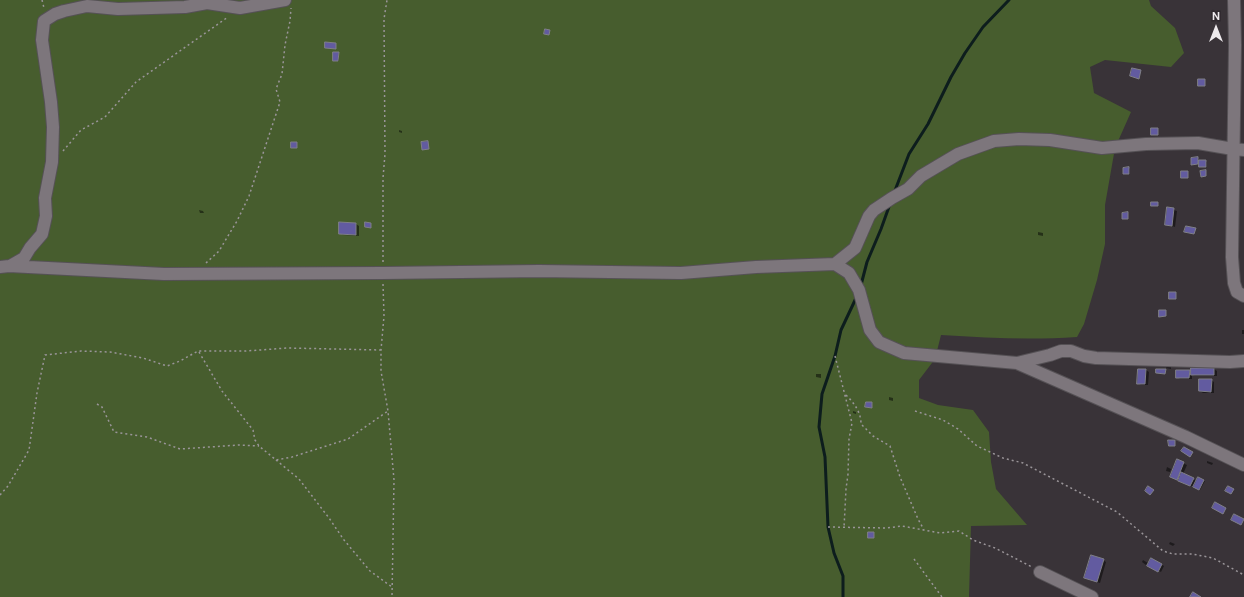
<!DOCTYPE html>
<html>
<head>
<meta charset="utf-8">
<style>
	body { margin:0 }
	#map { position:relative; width:1244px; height:597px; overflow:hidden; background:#393338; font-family:"DM Sans",sans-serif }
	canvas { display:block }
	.north { position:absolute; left:1196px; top:8px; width:40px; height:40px; -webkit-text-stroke:3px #2f292e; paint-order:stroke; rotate:0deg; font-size:11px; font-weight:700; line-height:16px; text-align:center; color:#ede9ec }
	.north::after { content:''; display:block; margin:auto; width:14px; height:18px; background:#ede9ec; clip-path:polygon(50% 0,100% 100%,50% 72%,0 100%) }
</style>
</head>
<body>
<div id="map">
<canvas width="1244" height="597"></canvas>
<div class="north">N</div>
</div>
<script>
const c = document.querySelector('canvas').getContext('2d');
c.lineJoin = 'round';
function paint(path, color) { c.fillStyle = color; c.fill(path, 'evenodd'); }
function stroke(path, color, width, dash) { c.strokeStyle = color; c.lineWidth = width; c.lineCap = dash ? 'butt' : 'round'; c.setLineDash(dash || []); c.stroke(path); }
paint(new Path2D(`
	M0,0H1149L1151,6L1175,28L1184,53L1171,67L1105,60L1090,67L1094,93L1131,112L1115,148L1105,205V244L1097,280L1084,324L1077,337C1031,340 987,338 941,335L935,359L919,380V398L938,405L973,410L989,432L991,462L996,489L1027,525L971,526L969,597H0Z`), '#475d2e');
paint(new Path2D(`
	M338,53L339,54V61H334Z
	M399,130L402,131V133L399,132Z
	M1198,158L1199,161L1207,162V167H1201L1200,165L1192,164Z
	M1129,168L1130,169V174H1124V169Z
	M1168,208L1177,211L1175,227L1166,224Z
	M199,210L203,211L204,213H200Z
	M340,223L356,224L359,226V236L343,235L340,233Z
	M1038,232L1043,233V236L1038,235Z
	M1242,330H1244V334H1242Z
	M1167,366L1171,367V369L1166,368Z
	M1214,369L1217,371V376H1195L1192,375V379H1180L1177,377L1189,371L1192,372Z
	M1146,370L1149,372L1148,385H1141L1138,383Z
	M816,374H821V378L816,377Z
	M1211,380L1214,382V393H1203L1200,391Z
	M889,397L893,398V401L889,400Z
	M853,411L856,412V414L853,413Z
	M1178,461L1187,465L1183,474L1197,481L1198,478L1205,481L1200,490L1174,478Z
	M1207,461L1213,463L1212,465L1207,463Z
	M1167,467L1171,469L1170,472L1166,471Z
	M1170,542L1175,544L1173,546L1169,544Z
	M1152,559L1164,566L1161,572L1148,565Z
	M1103,560L1106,562L1100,583L1085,578Z
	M1143,560L1148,563L1146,565L1142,562Z`), '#0007');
stroke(new Path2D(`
	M894,193L909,154L928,124L951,77L965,53L983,27L1009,0
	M861,285L867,262L881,229L890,204
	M843,597V576L834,553L828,527L825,457L819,427L822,394L835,356L841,330L857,296`), '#0d1d1d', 3);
const building = new Path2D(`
	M545,29L550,30L549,35L544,34Z
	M325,42L336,43V49L325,48Z
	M333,52H339L338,61H333Z
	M1132,68L1141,70L1139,79L1130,76Z
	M1198,79H1205V86H1198Z
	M1151,128H1158V135H1151Z
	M428,141L429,149L422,150L421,142Z
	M291,142H297V148H291Z
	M1198,157V164L1191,165V158Z
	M1199,160H1206V167H1199Z
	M1129,167V174H1123V168Z
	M1206,170V176L1201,177L1200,171Z
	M1181,171H1188V178H1181Z
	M1151,202H1158V206H1151Z
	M1167,207L1174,208L1172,226L1165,225Z
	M1128,212V219H1122V213Z
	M339,222L356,223V235L339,234Z
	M365,222L371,223V228L365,227Z
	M1186,226L1196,228L1194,234L1184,232Z
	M1169,292H1176V299H1169Z
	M1159,310H1166V316L1159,317Z
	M1191,368H1214V375H1191Z
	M1138,369H1146L1145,384H1137Z
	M1156,369H1166L1165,374L1156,373Z
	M1176,370H1190L1189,378H1176Z
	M1199,379H1212L1211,392L1199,391Z
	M866,402H872V408L865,407Z
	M1168,440H1175V446H1169Z
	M1184,447L1193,452L1190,457L1181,451Z
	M1177,459L1184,462L1177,480L1170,477Z
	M1181,472L1194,478L1190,486L1178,481Z
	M1198,477L1204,480L1199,490L1193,487Z
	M1148,486L1154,490L1150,495L1145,491Z
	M1228,486L1234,489L1231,494L1225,491Z
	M1215,502L1226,508L1223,514L1212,508Z
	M1234,514L1244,519L1241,525L1231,520Z
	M868,532H874V538H868Z
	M1091,555L1104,559L1097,582L1084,578Z
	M1151,558L1162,564L1158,572L1147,566Z
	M1193,592L1201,597H1190Z`);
paint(building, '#625ba0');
stroke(building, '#7f7f87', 1);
const minor = new Path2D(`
	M1234,0L1235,45L1232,257L1234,283L1237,292L1244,296
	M835,264L855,248L869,216L874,210L892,198L908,189L921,176L958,154L994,141L1019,139L1050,140L1102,148L1146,144L1198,143L1233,149L1244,150
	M10,266L24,258L30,248L42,234L46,216L45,198L52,162L53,127L51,102L42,40L44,21L55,14L64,11L87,6L118,9L185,7L207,3L240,8L285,0
	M0,267L9,266L164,274L383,273L539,271L681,273L756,267L835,264L849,273L859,290L870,330L879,342L904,353L1017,363L1050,355L1061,351H1071L1084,356L1096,358L1230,362L1244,361
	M1017,363L1186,437L1244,465
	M1040,572L1092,597`);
stroke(minor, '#555155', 14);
stroke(new Path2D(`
	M42,0L44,8
	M63,151L81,130L105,117L136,82L228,17
	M383,262V178L385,154L384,19L387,0
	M206,263L219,251L237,221L249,196L280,102L276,89L282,74L285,45L290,21L291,8
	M383,284L384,316L381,350V371L388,411L394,480L392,597
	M199,352L222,391L253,430L255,440L259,446L276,460L292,457L348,439L388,411
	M835,356L852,423L849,439L848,474L846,489L844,528
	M846,395C854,403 861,412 861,424L873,436L890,446L900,477L918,519L924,530
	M97,404L102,407L114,432L147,437L180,449L239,445L259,446
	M915,411L943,420L958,429L977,446L1003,458L1023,463L1117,512L1163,551L1173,554H1192L1213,558L1244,575
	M276,460L299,479L329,518L344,540L370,571L392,587
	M0,495L8,486L29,450L37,393L45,355L81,351L110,352L143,358L167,366L180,361L198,351H246L287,348L381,350
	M828,527L886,528L902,526L940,533L959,531L973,540L995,548L1032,567
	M914,559L942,597`), '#9a9599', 1.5, [2, 3]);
stroke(minor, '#7d767c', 12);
</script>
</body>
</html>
